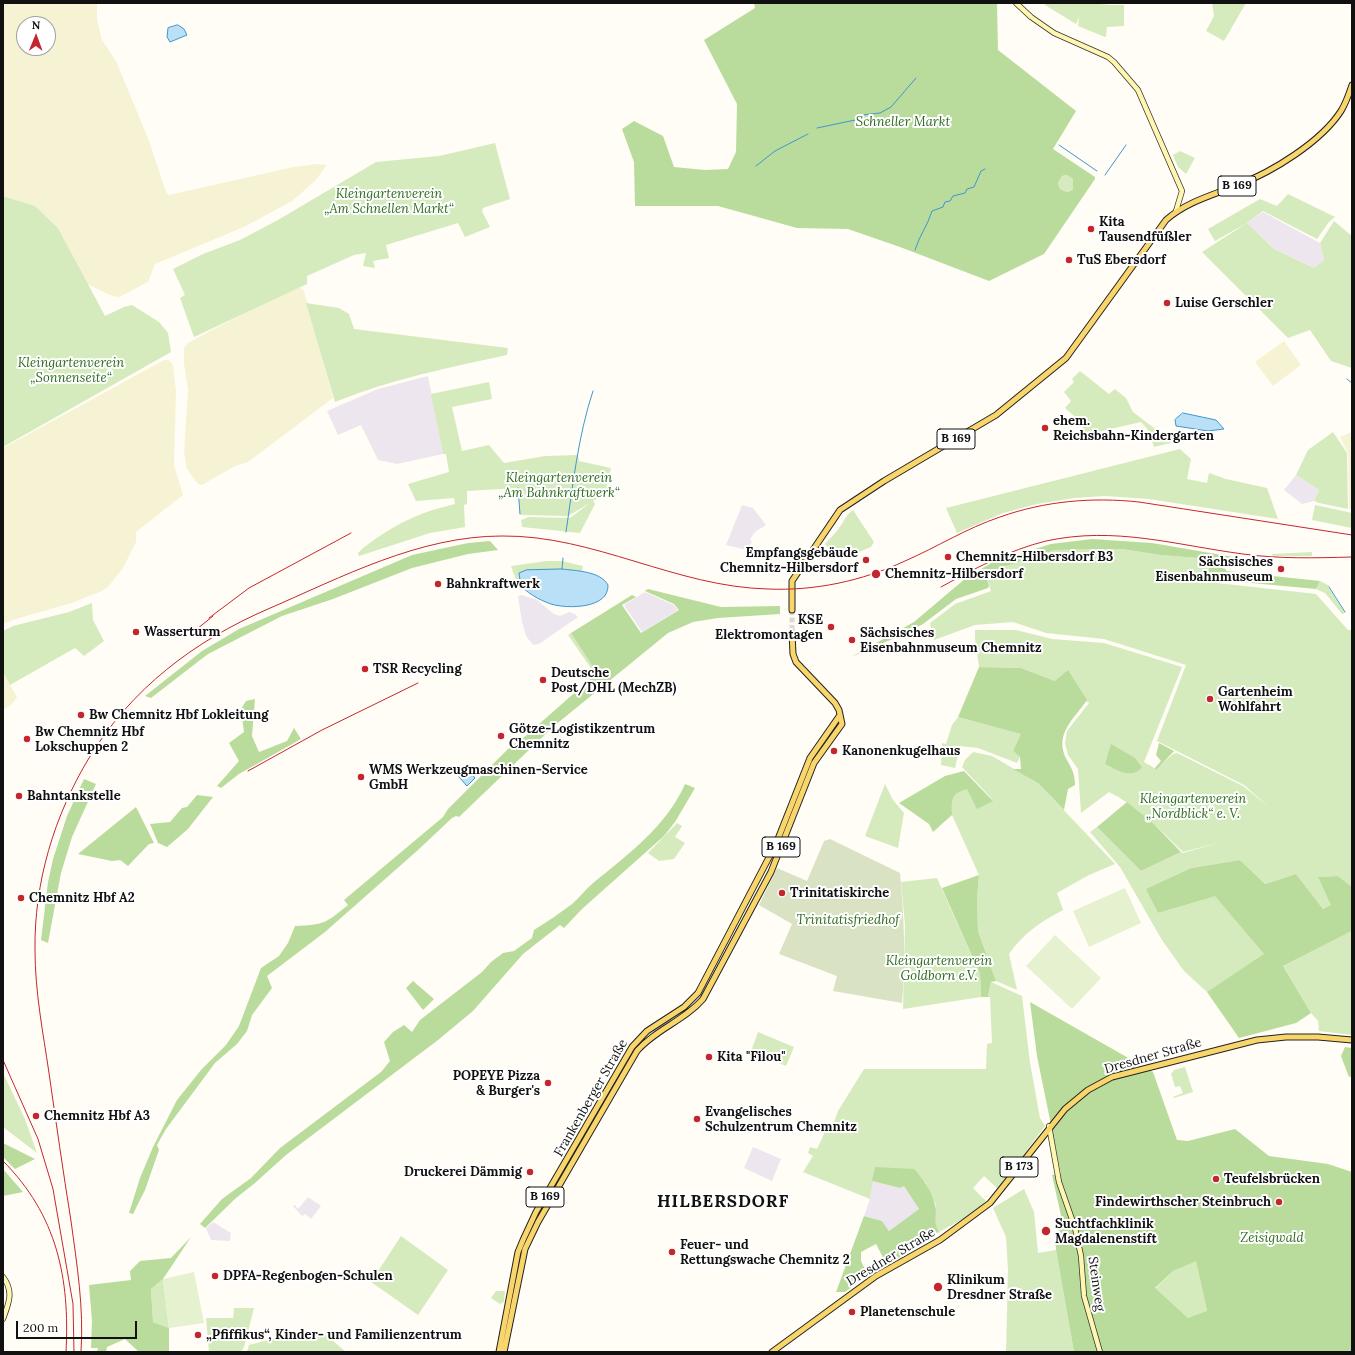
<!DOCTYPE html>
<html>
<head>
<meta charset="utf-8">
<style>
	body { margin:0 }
	#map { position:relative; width:1355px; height:1355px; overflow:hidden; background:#fffdf5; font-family:Lora,serif }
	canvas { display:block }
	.frame { position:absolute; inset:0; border:4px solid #111; pointer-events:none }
	.north { position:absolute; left:16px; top:16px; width:40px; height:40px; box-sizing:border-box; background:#fff; border:1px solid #a0a0a0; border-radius:50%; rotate:1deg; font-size:11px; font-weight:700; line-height:16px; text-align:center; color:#111 }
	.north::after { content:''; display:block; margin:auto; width:14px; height:18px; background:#c4262e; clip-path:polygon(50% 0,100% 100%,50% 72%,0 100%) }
	.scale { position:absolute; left:16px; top:1321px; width:121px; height:18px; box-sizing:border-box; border:2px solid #111; border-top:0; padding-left:5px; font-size:12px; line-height:14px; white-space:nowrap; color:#111; -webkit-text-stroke:3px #fff; paint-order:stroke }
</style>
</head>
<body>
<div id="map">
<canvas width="1355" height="1355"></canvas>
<div class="frame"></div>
<div class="north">N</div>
<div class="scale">200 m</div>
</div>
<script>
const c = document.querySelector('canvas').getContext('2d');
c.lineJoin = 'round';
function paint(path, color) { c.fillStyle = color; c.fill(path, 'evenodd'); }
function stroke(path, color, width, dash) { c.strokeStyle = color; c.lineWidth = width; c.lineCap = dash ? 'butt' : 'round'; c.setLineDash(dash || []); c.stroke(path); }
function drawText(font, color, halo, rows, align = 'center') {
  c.font = font + ' Lora,serif'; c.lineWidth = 4; c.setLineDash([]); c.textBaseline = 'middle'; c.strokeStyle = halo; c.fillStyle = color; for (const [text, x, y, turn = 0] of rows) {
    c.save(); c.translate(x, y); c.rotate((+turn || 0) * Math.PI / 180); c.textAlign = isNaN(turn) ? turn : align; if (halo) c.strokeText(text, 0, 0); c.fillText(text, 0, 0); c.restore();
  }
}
paint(new Path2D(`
	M1263,212L1320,243L1324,260L1314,268L1274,249L1247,223Z
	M428,376L443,454L397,464L378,460L361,425L338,435L327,411L378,389Z
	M1296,475L1319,490L1314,501L1302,504L1284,490Z
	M742,505L753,508L766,525L755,532L750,539L752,542L747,550L726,545Z
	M645,592L674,605L678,610L642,632L624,605Z
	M522,595L537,600L554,614L560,616L569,612L575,614L578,617L539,644L533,645L526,636L522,622L518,596Z
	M753,1147L781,1159L772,1181L744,1168Z
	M872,1181L900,1188L904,1185L919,1209L889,1231L882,1221L864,1216L870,1199Z
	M308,1197L321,1206L311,1219L305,1214L302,1216L293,1206L295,1205L298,1209Z
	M213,1222L231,1233L230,1241L211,1240L206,1228Z`), '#eee6ef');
paint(new Path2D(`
	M3,3H99L97,4V20L102,40L116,61L148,138L166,192L169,195L293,167L318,164L327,165L315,181L292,201L244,227L155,264L148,282L119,297L112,296L87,284L58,228L35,206L3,196ZM24,24H48V48H24Z
	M298,286L304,291L333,398L248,462L235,466L202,485L198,484L187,469L184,452L188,390L184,364V348L188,343L212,330Z
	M1284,341L1301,365L1273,386L1255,362Z
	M164,360H169L173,365L176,391L174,465L183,495L136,532V542L123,568L108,587L102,591L72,603L16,619L3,624V448Z
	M1352,432V510L1349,509L1348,453L1340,437Z
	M3,672L17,697L12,704L3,710Z`), '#f6f3d4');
paint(new Path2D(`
	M1045,3H1120L1100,5H1124V26L1107,27L1106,36L1105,37L1078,26L1079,17L1076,24L1045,5Z
	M1212,3H1246L1224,41L1206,31L1214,16Z
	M495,143L510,199L483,208L482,211L490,227L465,237L458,223L386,245L389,258L373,261L375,268L363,266L366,253L354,255L307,276V284L194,337L180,298L185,295L173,269L203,254L240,240L278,220L376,162L439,156Z
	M1180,151L1195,158L1186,174L1178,167L1173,155Z
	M1067,175L1073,179V190L1067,192L1060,189L1058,183L1062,176Z
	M1288,194L1335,217L1329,222L1317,239L1263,211L1247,223L1215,241L1208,229L1260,199L1277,206Z
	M3,196L35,206L58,228L105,316L124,307L132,305L159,322L168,333L171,352L3,447Z
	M1334,221L1352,236V368L1331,361L1310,330L1288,338L1202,252L1247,223L1274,249L1314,268L1324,260L1320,243Z
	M306,303L339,308L349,314L354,329L508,348L507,355C448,368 391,379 335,402Z
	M1080,371L1109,394L1115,389L1126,398L1133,412L1171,441V443L1154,447L1148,430L1141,422L1084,435L1082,423L1065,408L1071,401L1064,392L1074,382L1072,379Z
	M489,382L492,399L452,407L462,451L489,445L504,463L545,456L578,455L579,461L611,468L605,494L593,501L595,504L580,533L522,527L521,520L529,517L570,518L590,503L568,516L522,515L520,514L518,488L467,491V504L464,505L465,527L430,533L359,556L358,553L363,548C395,524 417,513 455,504L454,498L416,501L408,484L449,472L446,454H443L431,394Z
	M1333,432L1347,453L1348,509L1319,503L1314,501L1319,490L1296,475L1308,450Z
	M1180,449L1191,459L1187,479L1207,483L1209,473L1226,479L1267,488L1278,519L1149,499L1105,496L1074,498L1037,504L1003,513L957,533L946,508Z
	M1315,505L1352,513V528L1312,520Z
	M853,510L874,542L871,547L854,554H841L836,557L825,544C828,540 831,538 834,534C842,527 844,516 853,510Z
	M1122,549L1160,555L1210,559L1208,582L1316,594L1348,630H1352V887L1338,876L1318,877L1332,905L1323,909L1296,874L1265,884L1240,860L1191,868L1147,889L1158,913L1215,895L1265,955L1207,992L1184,971L1162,940L1120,867L1090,832L1097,827L1141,871L1181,852L1183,853L1221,842L1183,852C1160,830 1138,806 1109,792L1081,813L1078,769L1068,755L1065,743L1067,731L1089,703L1055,681L1021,668L979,667L975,639V630H1016L1052,639L1104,643L1182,667L1144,762L1156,769L1173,754L1177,753L1243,786L1269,807L1244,785L1157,741L1186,665L1104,639L1046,633L1013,622L975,625L934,640L930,623L955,604L991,591L985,573L1055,550Z
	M1312,552V556H1273L1272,554Z
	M547,561H562L583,566L582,571L537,569L517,583L511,566Z
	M1320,581L1330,586L1328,587L1345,613L1342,614L1325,593L1316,589Z
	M92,603L93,620L104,641L84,656L75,648L10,685L3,672V631L13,626L69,612Z
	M571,633L597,672L595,674L568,635Z
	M958,717L1022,734L1013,751L1020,757L1017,763L978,748L960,746L955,768L941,765L942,743L946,744L952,725Z
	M973,752L992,756L1038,783L1115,864L1089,875L1057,893L1063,910C1039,923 1025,932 1009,954L1017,990L996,981L978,931L977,899L979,875L952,815V799L956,792L967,788L993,800L962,767L965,760Z
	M885,784L893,800L904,813L898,848L865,836Z
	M677,823L682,826L675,837L685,843L674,859L659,861L648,853Z
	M937,878L980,974L981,997L903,1009L905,925L901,882Z
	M1352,931V1035L1319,1031L1318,1021L1311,1013L1283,966Z
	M991,982L1022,996L1030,1063L1040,1118L1045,1126L998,1189L984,1176L973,1188L986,1201L972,1214L939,1232L934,1222L936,1205L925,1182L875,1167L870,1199L803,1172L813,1156L808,1153L810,1147L817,1149L825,1132L830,1133L838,1111L864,1069H986L987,1044L992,1043L990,997L988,996Z
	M758,1032L794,1047L786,1066L751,1051Z
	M1185,1067L1193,1092L1174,1098L1173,1097L1183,1093L1180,1086L1175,1087L1171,1074L1174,1070Z
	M3,1073L25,1119L37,1153L3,1127Z
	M1024,1189L1034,1212L1038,1253L1056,1250L1074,1352H1006L1008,1270L1006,1237L993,1208Z
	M401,1236L448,1270L418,1315L371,1282Z
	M1196,1260L1207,1312L1188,1318L1155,1289L1173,1271Z
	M163,1279L169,1328L153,1322L151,1289Z
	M496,1291H505L504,1302L500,1304L491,1298Z
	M234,1308H254L244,1347L241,1352H209L206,1318H233Z
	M325,1334L346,1352H247L249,1345L288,1335Z`), '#d5ebbd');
paint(new Path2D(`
	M754,3H997L998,50L1076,111L1053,149L1095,177V179L1044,254L989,281L900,247L848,229L797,228L718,206H635L634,162L622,129L634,121L663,136L674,167L705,170L728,169L736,152L737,104L704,40L755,8ZM1067,175L1073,179V190L1067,192L1060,189L1058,183L1062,176Z
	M1092,539L1152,543L1257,561L1256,565L1243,564V567L1217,565V567L1226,569V571L1320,581L1316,589L1208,579L1210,559L1160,555L1122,549L1055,550L985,573L989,586L988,588L956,599L923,624L906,633L851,657L914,622L966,578L993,562L1051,544Z
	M490,541L498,550L468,554L412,568L333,599L282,616L208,654L151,698L145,696L202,651L239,629L412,555L468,543Z
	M648,589L721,607L780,606V614L718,618L693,622L668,633L554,726L459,817L456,816L452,818L418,850L325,932L267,976L272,988L252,1015L247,1031L237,1044L215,1063L166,1129L157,1145L159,1150L145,1190L133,1214L129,1213L140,1178L153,1147L177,1100L201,1070L226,1045L239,1026L261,968L279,956L288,943L295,926C324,925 326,923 348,905L344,900L443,817L448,809L512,745L521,740L597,673L571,633L632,595L636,597L622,605L641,633L679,610L674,604L645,591L638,595Z
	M979,667L1021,668L1055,681L1068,670L1087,700C1074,719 1053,735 1067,760C1072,769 1075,774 1075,785L1068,789L1064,810L1038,783L1013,769H1021L1020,757L1013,751L1021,734L958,717Z
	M255,699L252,736L259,752L287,741L294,728L301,739L239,774L221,788L217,786L239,761L229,743L244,732L241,709L246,701Z
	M1159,743L1174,751L1156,770L1155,768L1161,761L1156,755Z
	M1111,744L1135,758L1142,767C1132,780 1117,770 1105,764Z
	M964,771L993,801L977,809L967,789C950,794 952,799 952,815L933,832L929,824L899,803L945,776Z
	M84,779L96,784L72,837L61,873L48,943L41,940L48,882L53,859L67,816Z
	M685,784L695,788L675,822L664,836L582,909L564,928L560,925L523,954L473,1011L438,1040L286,1155L255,1183L236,1198L205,1228L200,1224L222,1199L251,1178L280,1148L381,1072L390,1061L384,1042L393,1032L404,1025L412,1032L420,1020L482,972L491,962L503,953L514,951L532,938L534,930C547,922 560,913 572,904C579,898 585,890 592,884C627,855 666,827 685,784Z
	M197,795L213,797L188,829L167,847L158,843L150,824L170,822L182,808L187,807Z
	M1127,802L1150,820L1181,852L1141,871L1097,827Z
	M136,807L154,843L149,844L128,866L120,860L112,861L78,854Z
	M1240,860L1265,884L1296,874L1323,909L1331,905L1318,877L1338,876L1352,887V931L1283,966L1311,1013L1296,1023L1239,1038L1207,992L1264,954L1215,896L1158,913L1146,889L1191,868Z
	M979,875L977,899L978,931L996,981L991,982L988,996L990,997H981L980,974L942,888Z
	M413,981L434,999L423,1010L406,988Z
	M1030,1002L1153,1072L1177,1140L1188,1141L1235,1129L1269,1156L1328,1164L1352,1172V1352H1074L1056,1250L1055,1232L1064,1229L1052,1175L1061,1174L1037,1056ZM1196,1261L1207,1311L1188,1318L1155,1288L1173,1271Z
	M1345,1047L1352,1048V1076L1349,1077L1341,1056Z
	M3,1143L35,1159L15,1169L3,1157Z
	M875,1167L914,1169C923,1179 932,1191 935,1205C938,1216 932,1218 939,1232L887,1265L876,1244L861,1252V1261L868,1275L845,1292H836L864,1216L882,1221L889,1231L919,1209L904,1186L900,1188L872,1181Z
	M3,1169L23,1192L3,1196Z
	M191,1237L163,1279L151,1289L153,1322L169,1328V1352H139L125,1339L107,1347L106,1352H97L98,1348H91L92,1321L89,1285L131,1280L130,1271L140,1261L171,1258Z`), '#b9dc9c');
paint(new Path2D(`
	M830,839L900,873C904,917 906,959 902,1003L833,991L837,976L779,954L792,924L759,905L777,868L807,881L824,841Z`), '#d9e3c4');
paint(new Path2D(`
	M1125,888L1141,923L1089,947L1073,911Z
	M1055,935L1101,978L1072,1009L1026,966Z
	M194,1272L204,1323L169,1328L163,1279Z`), '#e6f2cf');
const water = new Path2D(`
	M178,25L184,29L187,35L170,42L167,37L168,28Z
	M1183,413L1216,420L1224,429L1208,431L1176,426L1175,420Z
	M562,569C577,571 600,571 608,585C609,609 567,609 551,604C539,600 525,592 518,582L520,580L519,573L526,570Z
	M468,770L475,778L467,786L459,777Z`);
paint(water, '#b9e0f7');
stroke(water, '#3f96cf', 1);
stroke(new Path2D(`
	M817,128L855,120L862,115L880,113L891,107L916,78
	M1059,145L1097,171
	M756,166L775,151L808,134
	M1105,175L1126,145
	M915,250C919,236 928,225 932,211L943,207L945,202L950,201L953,196L965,193L967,189L974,187L981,171L985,169
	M1347,379L1352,383
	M518,488L520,514
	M566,532C573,485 578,436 593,391
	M562,569L563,558
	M1329,587L1345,612`), '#3f96cf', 1);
stroke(new Path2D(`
	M792,610V633`), '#dbdad3', 5, [5, 2.5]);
const secondary = new Path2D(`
	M1016,3L1031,17L1054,33L1108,57L1114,62L1138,90L1182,191L1176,211
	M1049,1126L1059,1182L1075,1228L1081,1256L1084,1296L1100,1352
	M3,1277C14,1291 9,1303 3,1319`);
const primary = new Path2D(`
	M792,610V581L840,510L884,481L996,415L1066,358L1166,220C1186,202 1213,195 1238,185C1272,172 1321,142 1341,111C1346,103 1349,94 1352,85
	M499,1352L518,1252L523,1240L536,1212L632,1047L647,1031L684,1007L698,993L776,844L810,758L840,715
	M504,1352L525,1249L538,1222L637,1051C656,1029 684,1021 703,999L771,872L814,763L842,724L839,710L835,703L796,662L793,654L792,633
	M772,1352L876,1276L940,1240L990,1203L1065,1109L1088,1090L1112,1077L1257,1040L1286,1037H1318L1352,1040`);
stroke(secondary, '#333', 6);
stroke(primary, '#222', 7);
stroke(secondary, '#fff6b0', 4.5);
stroke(primary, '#f9d66b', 5);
stroke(new Path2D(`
	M941,587C974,569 1009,550 1046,541C1115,526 1175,545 1243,554C1279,559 1316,558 1352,557
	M209,618L249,588L351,533
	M197,629L213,616
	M248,771L322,730L418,683
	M3,1060L38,1139L53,1189L73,1304L74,1352
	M3,1161C57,1215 70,1278 66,1352
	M81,1352C84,1308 77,1265 71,1221C63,1171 56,1122 49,1073C43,1032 35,992 35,950C34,883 54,816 89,758C131,689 194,641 268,609C342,577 419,536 502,536C594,535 676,587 768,589C815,591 862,581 905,561C937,547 967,528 1000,517C1045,501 1092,497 1139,502L1352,535`), '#c4262e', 1);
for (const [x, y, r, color] of [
	[1091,229,4,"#c4262e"],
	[1069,260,4,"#c4262e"],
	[1167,303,4,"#c4262e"],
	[1045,428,4,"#c4262e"],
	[948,557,4,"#c4262e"],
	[866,560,4,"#c4262e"],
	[1281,569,4,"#c4262e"],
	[876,574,5,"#c4262e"],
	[438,584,4,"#c4262e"],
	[831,627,4,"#c4262e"],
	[136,632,4,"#c4262e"],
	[852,640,4,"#c4262e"],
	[365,669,4,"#c4262e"],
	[543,680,4,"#c4262e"],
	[1210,699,4,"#c4262e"],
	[81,715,4,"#c4262e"],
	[501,736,4,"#c4262e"],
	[27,739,4,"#c4262e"],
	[834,751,4,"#c4262e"],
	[361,777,4,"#c4262e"],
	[19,796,4,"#c4262e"],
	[782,893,4,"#c4262e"],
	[21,898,4,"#c4262e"],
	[709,1057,4,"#c4262e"],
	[548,1083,4,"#c4262e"],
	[36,1116,4,"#c4262e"],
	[697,1119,4,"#c4262e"],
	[530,1172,4,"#c4262e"],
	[1216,1179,4,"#c4262e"],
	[1279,1202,4,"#c4262e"],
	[1046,1231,5,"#c4262e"],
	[672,1252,4,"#c4262e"],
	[215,1276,4,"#c4262e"],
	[938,1287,5,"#c4262e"],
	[852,1312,4,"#c4262e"],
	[198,1335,4,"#c4262e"]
]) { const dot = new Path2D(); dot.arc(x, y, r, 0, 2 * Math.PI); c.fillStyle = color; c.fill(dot); stroke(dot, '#fff', 1.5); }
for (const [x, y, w] of [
	[1237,186,38],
	[956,439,38],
	[781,847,38],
	[1019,1167,38],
	[545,1197,38]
]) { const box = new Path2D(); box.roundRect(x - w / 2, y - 10, w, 20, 3); c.fillStyle = '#fff'; c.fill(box); stroke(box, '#111', 1); }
drawText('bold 12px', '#111', null, [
	["B 169",1237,186],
	["B 169",956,439],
	["B 169",781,847],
	["B 173",1019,1167],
	["B 169",545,1197]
]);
drawText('italic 13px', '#2f6b1f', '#fff', [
	["Schneller Markt",903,122],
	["Kleingartenverein",389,194],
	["„Am Schnellen Markt“",389,209],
	["Kleingartenverein",71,363],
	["„Sonnenseite“",71,378],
	["Kleingartenverein",559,478],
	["„Am Bahnkraftwerk“",559,493],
	["Kleingartenverein",1193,799],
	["„Nordblick“ e. V.",1193,814],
	["Trinitatisfriedhof",848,920],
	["Kleingartenverein",939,961],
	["Goldborn e.V.",939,976],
	["Zeisigwald",1272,1238]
]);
drawText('bold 13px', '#111', '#fff', [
	["Kita",1099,222],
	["Tausendfüßler",1099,237],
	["TuS Ebersdorf",1077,260],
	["Luise Gerschler",1175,303],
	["ehem.",1053,421],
	["Reichsbahn-Kindergarten",1053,436],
	["Empfangsgebäude",858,553,"right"],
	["Chemnitz-Hilbersdorf",858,568,"right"],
	["Chemnitz-Hilbersdorf B3",956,557],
	["Sächsisches",1273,562,"right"],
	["Eisenbahnmuseum",1273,577,"right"],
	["Chemnitz-Hilbersdorf",885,574],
	["Bahnkraftwerk",446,584],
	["KSE",823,620,"right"],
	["Elektromontagen",823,635,"right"],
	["Wasserturm",144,632],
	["Sächsisches",860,633],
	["Eisenbahnmuseum Chemnitz",860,648],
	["TSR Recycling",373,669],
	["Deutsche",551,673],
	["Post/DHL (MechZB)",551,688],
	["Gartenheim",1218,692],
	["Wohlfahrt",1218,707],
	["Bw Chemnitz Hbf Lokleitung",89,715],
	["Götze-Logistikzentrum",509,729],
	["Chemnitz",509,744],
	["Bw Chemnitz Hbf",35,732],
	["Lokschuppen 2",35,747],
	["Kanonenkugelhaus",842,751],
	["WMS Werkzeugmaschinen-Service",369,770],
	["GmbH",369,785],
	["Bahntankstelle",27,796],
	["Trinitatiskirche",790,893],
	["Chemnitz Hbf A2",29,898],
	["Kita \"Filou\"",717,1057],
	["POPEYE Pizza",540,1076,"right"],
	["& Burger's",540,1091,"right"],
	["Evangelisches",705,1112],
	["Schulzentrum Chemnitz",705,1127],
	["Chemnitz Hbf A3",44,1116],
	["Druckerei Dämmig",522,1172,"right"],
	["Teufelsbrücken",1224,1179],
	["Findewirthscher Steinbruch",1271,1202,"right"],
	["Suchtfachklinik",1055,1224],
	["Magdalenenstift",1055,1239],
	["Feuer- und",680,1245],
	["Rettungswache Chemnitz 2",680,1260],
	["DPFA-Regenbogen-Schulen",223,1276],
	["Klinikum",947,1280],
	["Dresdner Straße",947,1295],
	["Planetenschule",860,1312],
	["„Pfiffikus“, Kinder- und Familienzentrum",206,1335]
], 'left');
drawText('13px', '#111', '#fff', [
	["Dresdner Straße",1153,1056,-16],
	["Frankenberger Straße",591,1098,-60],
	["Dresdner Straße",891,1257,-31],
	["Steinweg",1096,1284,82]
]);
c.letterSpacing = '1px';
drawText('bold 17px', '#111', '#fff', [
	["HILBERSDORF",723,1202]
]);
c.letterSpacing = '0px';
</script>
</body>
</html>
